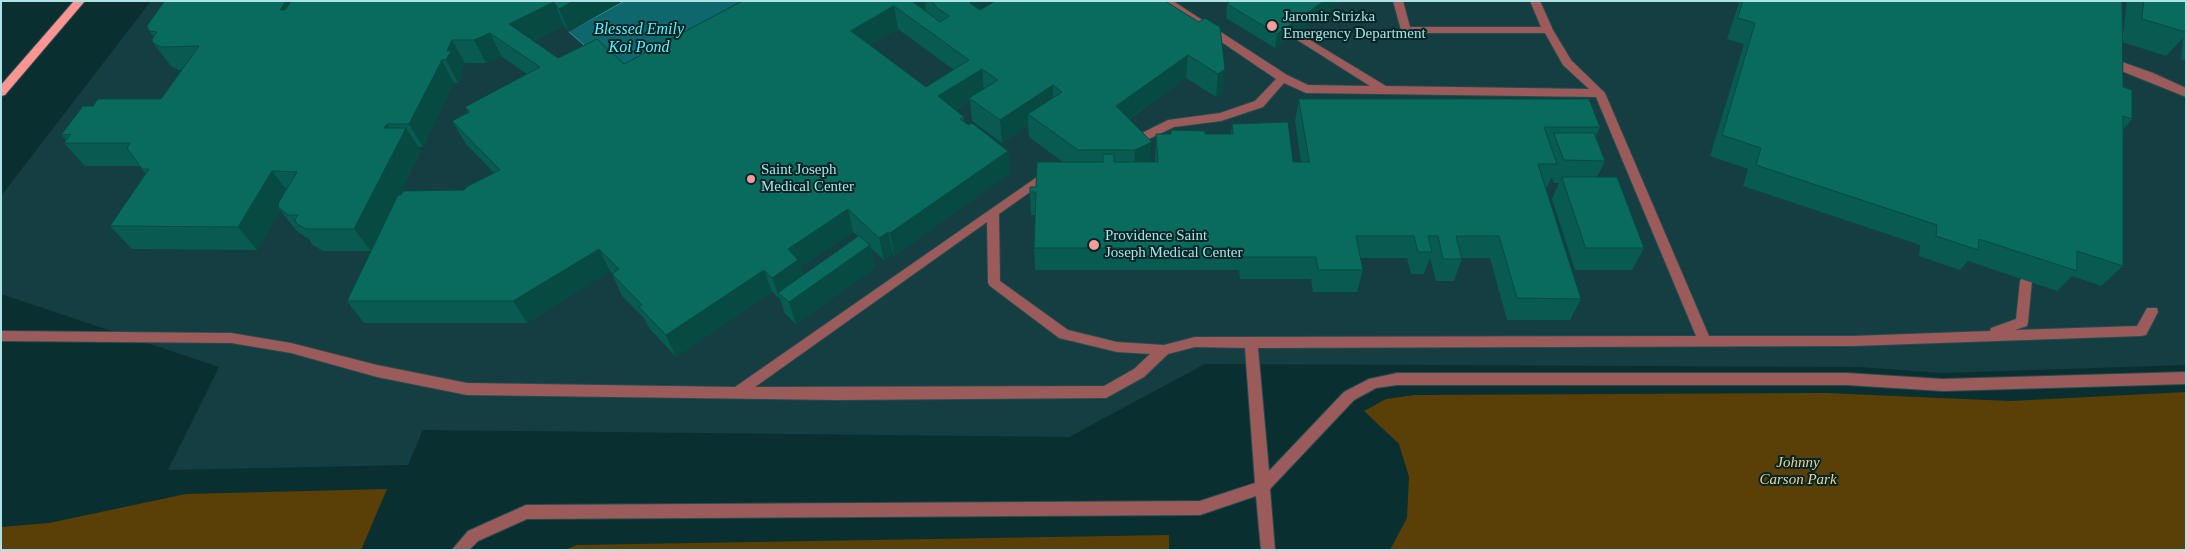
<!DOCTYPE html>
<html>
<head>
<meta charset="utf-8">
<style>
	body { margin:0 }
	#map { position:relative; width:2187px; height:551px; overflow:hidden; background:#092f31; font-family:Georgia,serif }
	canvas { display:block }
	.frame { position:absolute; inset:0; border:2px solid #b0e2e5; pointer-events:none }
</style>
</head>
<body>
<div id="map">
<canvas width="2187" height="551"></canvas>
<div class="frame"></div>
</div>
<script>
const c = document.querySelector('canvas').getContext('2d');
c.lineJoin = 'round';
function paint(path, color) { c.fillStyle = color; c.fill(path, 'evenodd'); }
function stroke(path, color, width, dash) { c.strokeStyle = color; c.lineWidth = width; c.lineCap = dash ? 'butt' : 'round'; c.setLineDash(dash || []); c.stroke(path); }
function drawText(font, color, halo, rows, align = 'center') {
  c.font = font + ' Georgia,serif'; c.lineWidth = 4; c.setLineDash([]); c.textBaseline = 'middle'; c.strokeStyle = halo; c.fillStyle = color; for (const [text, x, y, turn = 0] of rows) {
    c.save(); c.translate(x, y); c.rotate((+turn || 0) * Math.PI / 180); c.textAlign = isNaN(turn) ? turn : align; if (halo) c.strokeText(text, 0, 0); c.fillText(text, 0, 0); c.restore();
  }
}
paint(new Path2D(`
	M151,1H2186V365L1942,373L1859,367L1205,364L1069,437L423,430L408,465L168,470L219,367L1,294V196Z`), '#143e41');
paint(new Path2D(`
	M2186,392V550H1390L1407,518L1409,477L1399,444L1364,411L1386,399L1415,395L1826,393L2010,401Z
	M387,489L361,550H1V527L49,523L186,494Z
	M1169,535V550H564L577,545Z`), '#5a4006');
const water = new Path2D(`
	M625,1H790L633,87L569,32Z`);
paint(water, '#0e676c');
stroke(water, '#3f8c90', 1);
const minor = new Path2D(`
	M1161,1H1173L1287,75L1308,85L1370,86L1291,36L1290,34L1295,31L1386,86L1589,89L1563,65L1545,33H1406L1401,30L1393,1H1403L1410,27H1541L1530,1H1540L1553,30L1571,60L1605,93L1709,336H1853L1990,331L1991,328L2016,319L2020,281L2022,278H2030L2032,281L2028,322L2027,326L2015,330L2137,326L2147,308H2157L2158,312L2146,335L2141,336L1853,346L1258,348L1269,471L1344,392L1369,379L1397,373H1847L1943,379L2186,372V384L1943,391L1847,385H1397L1376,388L1354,400L1270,489L1275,550H1261L1256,496L1200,515L527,519L478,541L469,550H452L468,531L526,505L1200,501L1255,483L1245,348L1195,347L1168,354L1144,377L1106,398L837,400L467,395L377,377L291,353L231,343L1,341V331L231,333L291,343L377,365L467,383L735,387L1050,168L1054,169L1056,172L1054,175L999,214L1000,281L1068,330L1117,342L1164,345L1195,337L1696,336L1596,97L1306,93L1284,83L1263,107L1221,121L1174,127L1130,148L1126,147L1124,144L1126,141L1168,120L1220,113L1255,101L1276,79ZM987,222L988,283L990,286L1059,338L1117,352L1150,354L1134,369L1104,386L755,387Z
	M2108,57L2153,73L2186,88V97L2104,64L2103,61Z`);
const major = new Path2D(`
	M74,1H85L5,95L1,96V85Z`);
stroke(minor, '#244c4e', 2);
stroke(major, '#244c4e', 2);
paint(minor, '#9b5b5a');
paint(major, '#fe9593');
paint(new Path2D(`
	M165,1H622L569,32L564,25L533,41L558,58L624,64L742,1H979L980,10L1165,1L1225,69L1222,92L1216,97L1186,78L1129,119L1151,162H1155L1156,134H1171V130L1205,134H1231L1232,124L1293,162H1301L1295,121L1299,99L1600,127L1596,136L1605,161L1597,177L1644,248L1632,270H1575L1552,199L1559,183H1554L1552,177L1547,187H1545L1581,299L1570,320H1507L1490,258H1462L1454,281H1436L1430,258L1424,274H1411L1407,258H1360L1363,270L1357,292H1313L1311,279H1240L1239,270H1035L1034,248L1035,215H1031L1030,192L1063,162L1029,137L1028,125L1002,143L972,121L970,101L956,110L964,117V122L1008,151L1010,173L894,256L893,254L884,260L871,248L875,268L796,324L785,314L780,299L772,292L676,357L649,328L644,318L622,296L612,274V273L610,271L527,323H364L347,301L371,251H323L314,246L307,237H305L296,230L280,210L257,250L132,249L110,226L146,174L139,166H85L64,143L66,140L61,135L93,106L161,99L182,70H179L171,66L153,43L154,37L149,31ZM898,29L954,70L926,87L870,45ZM502,57L527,74L465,107L468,112L452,121L466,144L494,173L464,190L399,195L421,151L418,147H423L454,83H458L463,74L461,70L465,63H486ZM853,232L859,237L803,275L801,267Z
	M1231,1H1342L1275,48L1226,18L1227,4Z
	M1733,1H2122L2123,87L2132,119L2123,130V266L2101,286L2072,276L2057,291L1968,261L1960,270L1919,256L1920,245L1743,186L1748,169L1710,156L1744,44L1727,39L1739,3Z
	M2127,1H2186V61L2181,60L2183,38L2166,56L2122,42Z`), '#085b51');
paint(new Path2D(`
	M286,1H291L304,20L280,10Z
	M573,1H622L569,32L559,9Z
	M908,1H925L926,12Z
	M973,1H979L981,21L970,3Z
	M1324,1H1342L1275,48L1277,34Z
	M554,2L564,25L520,47L509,24Z
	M894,6L898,29L856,54L851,31Z
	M490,33L502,57L486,63L474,40Z
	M452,40L465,63L461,70L463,74L458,83L446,60L447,51Z
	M1188,55L1186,78L1115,128L1116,106Z
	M442,60L454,83L423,147L409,124Z
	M982,69L984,92L969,98L970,101L941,119L938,96Z
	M1225,69L1222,92L1216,97L1218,74Z
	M1053,85V108L1028,114V125L1002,143L1000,120Z
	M387,124L399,143L406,128L421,151L371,251L354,229L384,128Z
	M1152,142L1150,164L1134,172L1135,150Z
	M1008,151L1010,173L894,256L890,233Z
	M272,171L290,194L278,207L280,210L257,250L238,227Z
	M848,209L853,232L801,267L805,282L778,293L780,299L772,278L788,249Z
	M888,232L893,254L884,260L879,238Z
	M870,245L875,268L796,324L789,302Z
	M599,249L610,271L527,323L513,301Z
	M764,270L772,292L676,357L666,335Z`), '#064a42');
const building = new Path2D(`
	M165,1H286L280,10H285L291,1H573L559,9L554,2L509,24L558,58L597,39L624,64L742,1H912L940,22L949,16L937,8L932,1H973L970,3L980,10L995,1H1165L1199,22L1205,18L1220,27L1225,69L1218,74L1188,55L1116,106L1152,142L1135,150H1078L1028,114L1062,92L1053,85L1000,120L969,98L998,80L982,69L938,96L964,117L960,119L969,125L972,123L1008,151L890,233L888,232L879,238L848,209L788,249L798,260L772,278L764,270L666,335L639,307L642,305L612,274L619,269L599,249L513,301H347L398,195H401L403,191L464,190L468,186L500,170L452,121L470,112L465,107L540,67L490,33L474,40H452L447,51H451L446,60H442L409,124H387L384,128H406L354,229H306L297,224L295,220L298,215H288L278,207L279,202L297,172L272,171L238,227L110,226L149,169H142L127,148L130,143H64L71,134L61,135L83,106H93L98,99H161L199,46L161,47L153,43L152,39L157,32L149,31L147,26ZM894,6L969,60L926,87L851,31Z
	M1231,1H1324L1277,34L1227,4Z
	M1743,1H2122L2123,87L2132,90V119L2123,116V266L2077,251V271L1979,239L1978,250L1936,236L1937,225L1756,165L1761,148L1722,135L1755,23L1738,18Z
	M2144,1H2186V32L2142,19Z
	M1299,99H1589L1600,127H1544L1557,164H1538L1581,299L1517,298L1499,236H1456L1462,259H1443L1438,236H1428L1432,252H1418L1414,236H1356L1363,270H1318L1316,257H1243L1242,248H1034L1036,192H1030V187H1036L1037,162H1103V154H1114V162H1158L1156,134H1171V130L1205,131V134H1233L1232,124L1288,122L1293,162H1309Z
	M1554,133H1594L1605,161L1564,160Z
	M1562,177H1617L1644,248H1586Z
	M859,236L870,245L789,302L778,293Z`);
paint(building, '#096a5e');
stroke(building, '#064a42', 1);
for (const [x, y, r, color] of [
	[1272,26,6,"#f59b99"],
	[751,179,5,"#f59b99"],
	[1094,245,6,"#f59b99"]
]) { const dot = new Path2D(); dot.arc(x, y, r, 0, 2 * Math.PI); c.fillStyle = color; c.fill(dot); stroke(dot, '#002527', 2); }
drawText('15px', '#b0e2e5', '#002527', [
	["Jaromir Strizka",1283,17],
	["Emergency Department",1283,34],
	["Saint Joseph",761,170],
	["Medical Center",761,187],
	["Providence Saint",1105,236],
	["Joseph Medical Center",1105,253]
], 'left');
drawText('italic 15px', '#f7d18f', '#002527', [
	["Johnny",1798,463],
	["Carson Park",1798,480]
]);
drawText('italic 16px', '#5cf1fb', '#002527', [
	["Blessed Emily",639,30],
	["Koi Pond",639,48]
]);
</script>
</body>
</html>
